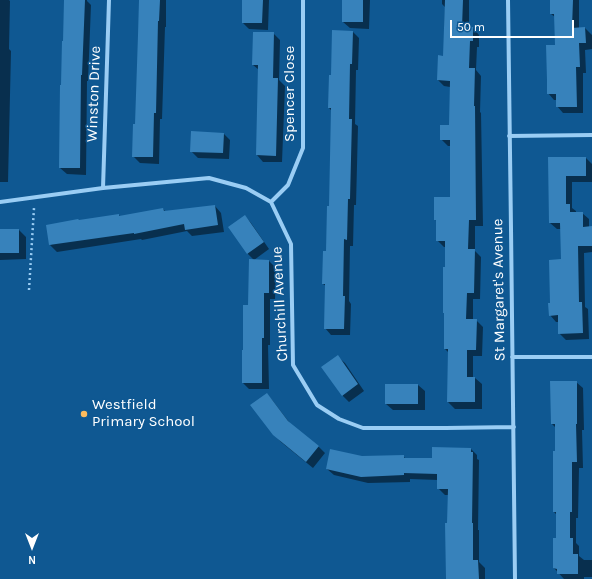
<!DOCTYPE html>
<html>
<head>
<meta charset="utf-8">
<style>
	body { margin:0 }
	#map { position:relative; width:592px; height:579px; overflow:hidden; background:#0f5892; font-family:Karla,sans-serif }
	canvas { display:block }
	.north { position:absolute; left:12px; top:527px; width:40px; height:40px; -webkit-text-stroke:3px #0f5892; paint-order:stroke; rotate:180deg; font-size:11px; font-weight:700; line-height:16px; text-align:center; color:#fff }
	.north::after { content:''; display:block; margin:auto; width:14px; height:18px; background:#fff; clip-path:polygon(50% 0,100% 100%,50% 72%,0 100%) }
	.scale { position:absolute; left:450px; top:20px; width:124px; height:18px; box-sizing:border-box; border:2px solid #fff; border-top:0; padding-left:5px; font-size:12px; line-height:14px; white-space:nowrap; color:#fff; -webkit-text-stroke:3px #0f5892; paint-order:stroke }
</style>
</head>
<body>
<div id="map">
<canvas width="592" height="579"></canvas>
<div class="north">N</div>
<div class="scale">50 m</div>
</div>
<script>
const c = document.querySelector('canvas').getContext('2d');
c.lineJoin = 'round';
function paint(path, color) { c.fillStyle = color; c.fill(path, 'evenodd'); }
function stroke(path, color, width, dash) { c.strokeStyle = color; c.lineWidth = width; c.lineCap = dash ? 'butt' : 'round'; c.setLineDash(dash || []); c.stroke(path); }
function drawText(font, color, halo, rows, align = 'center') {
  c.font = font + ' Karla,sans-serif'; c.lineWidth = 3; c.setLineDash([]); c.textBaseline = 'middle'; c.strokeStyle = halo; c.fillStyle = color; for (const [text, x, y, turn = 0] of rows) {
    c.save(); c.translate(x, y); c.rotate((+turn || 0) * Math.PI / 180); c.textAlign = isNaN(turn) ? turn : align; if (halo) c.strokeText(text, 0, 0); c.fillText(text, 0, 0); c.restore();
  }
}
paint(new Path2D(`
	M0,0H9L10,1L9,49L11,51L8,182H0Z
	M65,0H87V1L91,5L88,81H87L86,175L67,174L60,168Z
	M140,0H166V27H165L162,119H160L159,164L140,163L133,156L136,125Z
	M243,0H269L268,30L249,29L243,23Z
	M344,0H370L369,29L350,28L343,22Z
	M442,0H469V28H473L479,35V47H477L476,70L481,76L480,112L481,113L483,226H475V251L481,257L480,299H473V320H476L483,327L482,356H473V378H475L482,384V409H455L448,402L449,353L445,349V314L444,313L446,247H444L437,240V222L435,219L451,198V146H448L441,139L450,126V87L444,86L438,80L444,57L445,7L442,4Z
	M551,0H579V28H585L592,35V49L585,50L586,73H583V113H563L557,106V100H554L548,93L556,46L555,17L551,14Z
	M353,32L359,38L358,70H356L355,124L358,126L356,205H354L353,246H350L349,301L351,304L350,335H331L325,328L326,286L323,284L327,252L330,207L332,111L329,108L332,76Z
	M273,33L280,40L279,80L285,86L282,162H263L257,155L259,70L253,65Z
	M224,134L230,140L229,159L198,158L191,151Z
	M549,158H586L592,164V182H572V208L576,211V213H582L589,219V227H592V252L584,253L585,307L588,309L589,339L566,340L559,333V322H556L550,315L551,304L562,260L561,229H557L550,223Z
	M215,206L221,213L224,232L192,236L187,231L142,240L141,239L57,252L50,245L119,215L120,217L163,209L166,212Z
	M245,216L251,223L269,249L254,260L247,253Z
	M0,230H19L26,237V259L0,260Z
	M269,261L276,268L275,299H270V345H268L269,389H249L243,383L244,351L248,306Z
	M338,357L345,363L364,391L349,402L342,395Z
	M551,382H576L583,388L584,430H582L583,468H579L578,518H576V543L579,546V556L584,560H592V577H584V579H564L554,568L557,539V515L554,512L556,452V428L552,424Z
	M418,385L425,391V410H393L386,404Z
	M267,394L273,401L292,426L318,446L325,453L313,468L281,442L274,434Z
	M471,449L477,455V459L479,460L478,530H479V562L485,568V579H447L449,495H445L438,488V480L410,479V482L368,483L334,475L327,469L362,457L403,456L406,459H433Z`), '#0007');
paint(new Path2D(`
	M64,0H85L82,75H81L80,168H59L60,85H61L62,41H63Z
	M139,0H160L159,21H158L156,113H154L153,157H132L133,124H135L138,35Z
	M242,0H263L262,23H242Z
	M342,0H363V22H342Z
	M445,0H463L462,27H473V41H470L469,68H475L474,106H475L476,220H469L468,249H475L474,293H467L466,319H477L476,350H467V377H475V402H447L448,349H444V313H443V267H445V241H436V220H434V197H450V140H440V125H449L450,81L437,80L438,55L443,56Z
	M550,0H573L572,28L585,27L586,43H579L580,67H576L577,107H556V94H547V80L546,45H555L554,14H550Z
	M332,30L353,31L352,64H350L349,119H352L350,199H348L347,240L344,239L343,296H345L344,329H324L325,284H322L323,251H326L327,206H329L331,108H328L329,75H331Z
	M253,32H274L273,78H278L276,156L256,155L258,65H252Z
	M191,131L224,133L223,153L190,152Z
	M548,157H586V176H566V204H570V212H583V227L592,226V246H578L579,302H582L583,333L558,334V315L549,316L548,303H550L549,260L561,259L560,223H549Z
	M215,205L218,225L185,230L184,224L134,234V233L49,245L46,225L78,219L79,220L119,214V216L163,208L164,211Z
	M245,215L264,242L247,254L228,227Z
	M0,229H19V253H0Z
	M249,259L269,260V293H264V338H262V383H242V350H243V305H248Z
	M338,355L358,384L342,396L321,367Z
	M550,381H577V424H576L577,462H572V512H570V538H573V554H578V574H557V569L553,568V538H556V512H553V451H555V424H551Z
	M385,384H418V404H385Z
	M267,393L288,421L319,446L306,462L273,435L250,405Z
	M432,447L471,448V452H473L472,523H473V560H478L479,579H446L445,523H447L448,489H437V474L404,473V475L361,477L326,469L330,449L362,456L404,455V458H432Z`), '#3782bb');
stroke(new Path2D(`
	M29,290L34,208`), '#9acdf4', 2.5, [2, 3]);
stroke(new Path2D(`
	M508,0C510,193 514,386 515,579
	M509,136L592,135
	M103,188L109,0
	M0,202L103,188L209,178L246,188L271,202L291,244L293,365L317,405L339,419L363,428H446L514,427
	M271,202L288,185L303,148V0
	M512,357H592`), '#9acdf4', 4);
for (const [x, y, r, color] of [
	[84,414,4,"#ffbc5d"]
]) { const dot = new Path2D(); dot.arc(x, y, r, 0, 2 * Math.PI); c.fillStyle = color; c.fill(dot); stroke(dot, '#0f5892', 1.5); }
drawText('15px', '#fff', '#0f5892', [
	["Winston Drive",94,94,-88],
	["Spencer Close",290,94,-90],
	["St Margaret's Avenue",499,290,-91],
	["Churchill Avenue",280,304,-93]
]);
drawText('15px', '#fff', '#0f5892', [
	["Westfield",92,405],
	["Primary School",92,422]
], 'left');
</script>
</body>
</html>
